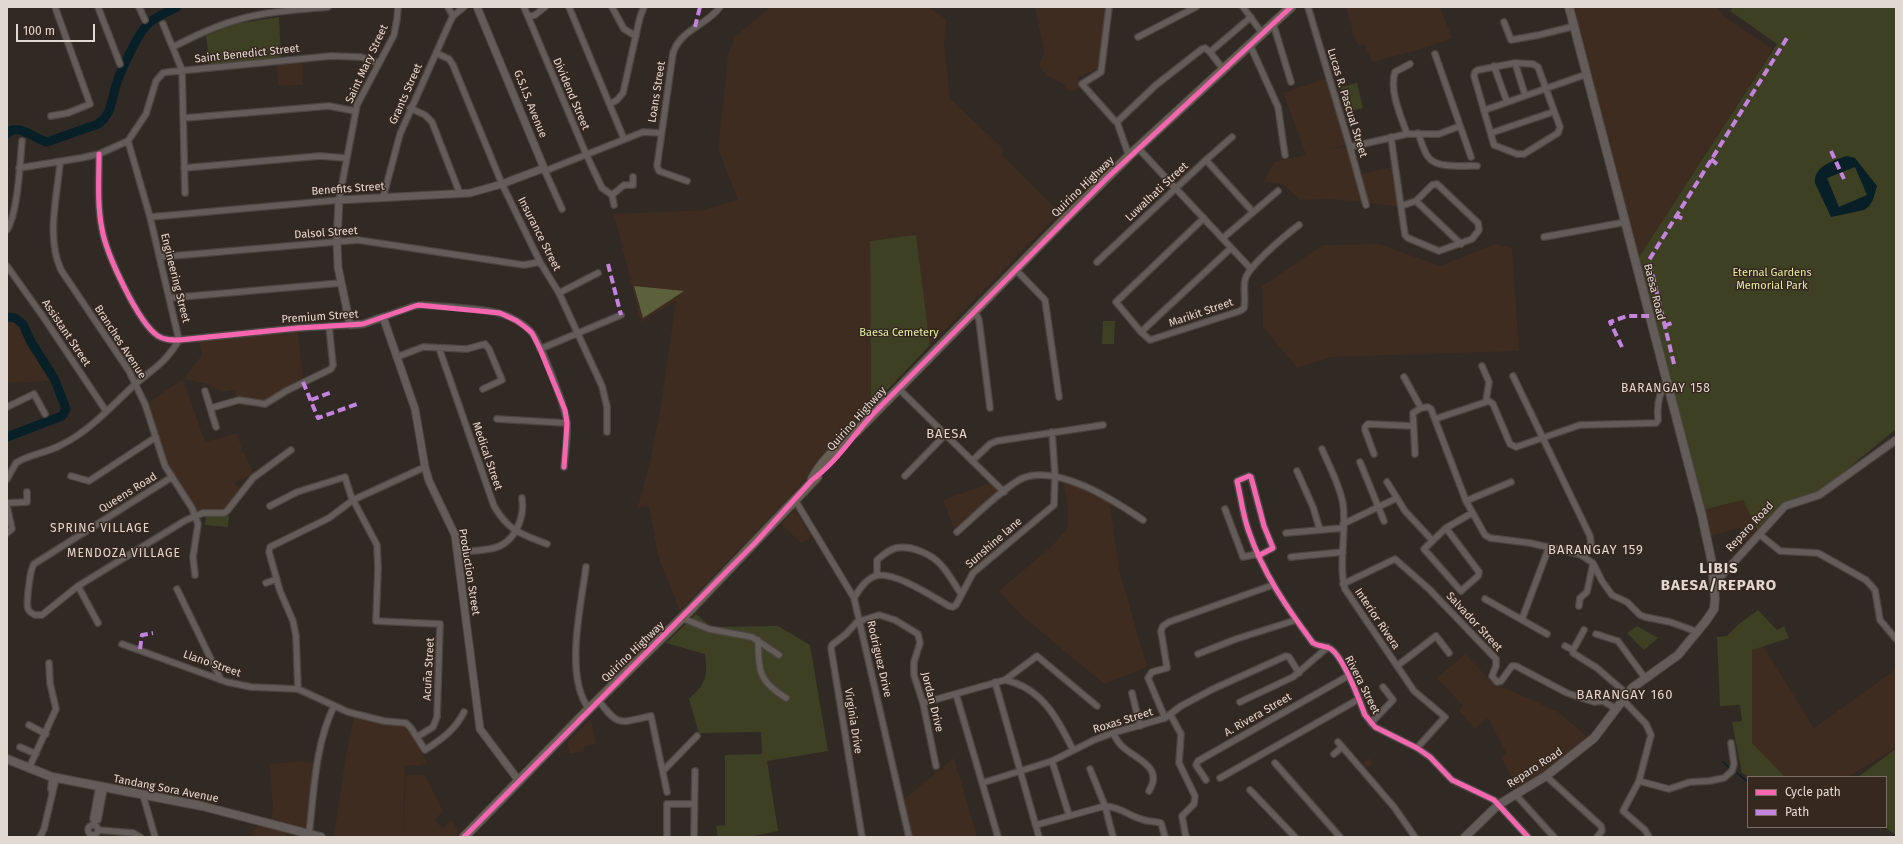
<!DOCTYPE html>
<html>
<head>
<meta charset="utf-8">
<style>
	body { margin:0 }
	#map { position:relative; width:1903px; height:844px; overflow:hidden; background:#312924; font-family:"Fira Sans",sans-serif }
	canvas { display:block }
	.frame { position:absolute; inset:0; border:8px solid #e2d8d2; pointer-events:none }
	.legend { position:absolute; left:1747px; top:776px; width:140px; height:52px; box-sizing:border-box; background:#36281f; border:1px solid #7b6e67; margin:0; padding:5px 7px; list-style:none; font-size:12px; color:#e2d8d2 }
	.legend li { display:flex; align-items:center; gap:8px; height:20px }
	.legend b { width:20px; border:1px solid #7b6e67 }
	.scale { position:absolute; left:16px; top:24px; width:79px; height:18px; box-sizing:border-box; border:2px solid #e2d8d2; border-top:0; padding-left:5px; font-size:12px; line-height:14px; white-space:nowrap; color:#e2d8d2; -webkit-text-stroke:3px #36281f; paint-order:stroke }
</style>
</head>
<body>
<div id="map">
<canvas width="1903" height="844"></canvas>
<div class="frame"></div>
<ul class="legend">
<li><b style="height:5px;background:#f766af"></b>Cycle path</li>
<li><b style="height:5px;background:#c483df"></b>Path</li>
</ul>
<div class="scale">100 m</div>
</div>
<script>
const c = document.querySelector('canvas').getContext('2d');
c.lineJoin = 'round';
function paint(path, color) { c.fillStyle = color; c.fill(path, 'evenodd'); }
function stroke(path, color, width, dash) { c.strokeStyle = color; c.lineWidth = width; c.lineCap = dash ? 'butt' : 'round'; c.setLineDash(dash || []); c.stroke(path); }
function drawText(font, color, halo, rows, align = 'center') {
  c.font = font + ' "Fira Sans",sans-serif'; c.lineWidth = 3; c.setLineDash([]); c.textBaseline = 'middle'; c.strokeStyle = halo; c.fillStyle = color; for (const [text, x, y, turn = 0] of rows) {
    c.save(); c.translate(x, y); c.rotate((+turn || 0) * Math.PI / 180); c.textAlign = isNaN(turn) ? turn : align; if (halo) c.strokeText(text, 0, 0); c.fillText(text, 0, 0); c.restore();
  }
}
paint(new Path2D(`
	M770,7H928L946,19L944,44L950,99L1005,150L1001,154L1060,213L930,345L916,236L870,241L871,397L874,404L780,507L680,611L658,556L649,506L638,507L651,457L661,404L676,301L641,322L614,214L703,210L738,200L718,149L728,54L735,37Z
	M1035,7H1105L1100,68L1077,78L1083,85L1069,92L1063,84L1046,75L1039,66L1044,52Z
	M1346,7H1440L1452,38L1415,51L1372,62L1365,45H1358L1354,37Z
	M1573,7H1717L1725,17L1773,49L1639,257Z
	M302,62L303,85L278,86L277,64Z
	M1327,78L1348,145L1317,152L1348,146L1364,202L1328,199L1300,200L1283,184L1263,182L1274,162L1306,155L1283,93Z
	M1394,167L1399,207L1367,203L1360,174Z
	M1379,244L1440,266L1494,244L1512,248L1519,351L1332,357L1297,368L1263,327L1262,286L1323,245Z
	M7,320L13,321L21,331L27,345L51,381L7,383Z
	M298,332L303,381L264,402L236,396L235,390L222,392L207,384L183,379L205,442L237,433L241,446V452L245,453V460L248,461L253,473L234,483L245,492L224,513L198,511L169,465L148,403L183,379L202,355L199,340Z
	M1063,482L1109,499L1119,569L1147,667L1104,684L1021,615L999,591L1051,547L1067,529L1068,509Z
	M990,483L999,492L954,529L943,500Z
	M1743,500L1759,533L1749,543L1744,541L1740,528L1710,536L1703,510Z
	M795,510L811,537L801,543L781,524Z
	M1763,646L1814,728L1896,669V748L1848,777H1785L1752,744V650Z
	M1465,654L1492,682L1558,712L1590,739L1543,774L1517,789L1501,757L1506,753L1488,718L1475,729L1459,711L1463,706L1437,678Z
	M354,717L388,725H405L427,762L418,766L405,765L403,837H342L334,835L346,755Z
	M591,719L596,744L584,747L585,751L570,754L567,743Z
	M954,758L977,837H912L903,800Z
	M1370,758L1373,763L1365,769L1362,764Z
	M300,761L315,763L309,828L271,820L273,806L269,764Z
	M406,775H425L443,811L435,820L443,829L452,819L459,834L457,837H403Z
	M257,825L285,832V837H244L252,835Z`), '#3d2c1f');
paint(new Path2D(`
	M1733,7H1896V429L1818,493L1784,504L1759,533L1743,500L1703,510L1639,257L1777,44L1730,11Z
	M279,17L281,59L210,66L206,36L234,24Z
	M1357,83L1363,108L1347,112L1341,87Z
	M916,235L930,345L874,404L871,397L870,241Z
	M1103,321H1115L1114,344H1102Z
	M206,514L229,516L228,527L205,525Z
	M1758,610L1777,630L1784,626L1789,638L1752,650V743L1785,777H1750L1742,773L1732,722L1742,721L1740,705L1720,706L1717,637L1727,636L1739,624Z
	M696,614L711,627L778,626L810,645L828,751L767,761L778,831L748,837H718L716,826L725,825V755L762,754L761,732L699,733L689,699C706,683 708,678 705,654L666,643Z
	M1637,626L1658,638L1644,650L1627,633Z
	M1896,749V835L1885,827L1886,777H1858Z`), '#3e4023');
paint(new Path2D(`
	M634,286L684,291L643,318Z`), '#5d613b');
paint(new Path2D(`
	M1847,156L1855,158L1877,186C1874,196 1873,205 1864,210L1831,217L1815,183C1813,166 1835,160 1847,156ZM1855,167L1867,195L1839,207L1827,178Z`), '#071f27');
stroke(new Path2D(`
	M1723,762L1730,768
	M1737,773L1748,782`), '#071f27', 1.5);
stroke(new Path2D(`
	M7,134C16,121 36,140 47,142L98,124C111,115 111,103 115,89C118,76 138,33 148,24C155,17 168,12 177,7
	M7,317L15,318L23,324L30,340L55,380L66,409L62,416L7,437`), '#071f27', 9);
const minor = new Path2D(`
	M98,7L120,64
	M139,7L145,20
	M448,7L453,16
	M524,7L586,154L602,188L612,195
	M569,7L624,139
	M612,7L624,29L636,36
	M1109,7L1101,72L1082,84L1115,121L1117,122L1129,156
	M1243,7L1262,33
	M1308,7L1350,147L1366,205
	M528,17L535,15L545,7
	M1504,22L1511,40L1539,35L1575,26
	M1273,23L1291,82
	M163,24L182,70L185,193
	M1138,37L1196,7
	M1250,45L1278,107L1285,155
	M173,47C202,32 231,19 263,14C285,10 307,9 328,7
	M1210,52L1251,17
	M436,53L449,59L453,65L502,184L540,262L559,293L602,386L607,407V432
	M1435,54L1471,157
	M1515,63L1533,64L1538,67L1560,127L1558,133L1524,154H1517L1494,145L1474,76L1475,72L1478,70Z
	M1515,63L1525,95
	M1494,66L1507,102
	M610,104L617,100L623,93L640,17L644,7
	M410,108L425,115L432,122L460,194
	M1485,110L1587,74
	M51,116L68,113L90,104L55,7
	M184,118L329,106L355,111
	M1117,122L1156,85L1202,49L1205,48L1210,52L1223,69
	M1418,133C1421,140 1424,154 1430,159C1440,169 1465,165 1477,166
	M1491,133L1553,112
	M1407,134C1401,116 1389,91 1395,72L1410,64
	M1391,137L1405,235L1408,238L1439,251L1472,239L1479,230L1478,223L1437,184L1432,185L1416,201L1401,206
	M1350,147L1407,134H1439L1460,126
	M1138,148L1251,269
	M99,154C99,179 97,204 102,229C106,253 138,323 158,336C164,340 171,340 179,340L298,328L350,325
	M1206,160L1253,212
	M60,163C57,198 46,237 61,270L129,371L145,404L165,466L192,508L198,524L193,557L195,575
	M19,168L81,158L99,154L128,141L146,114L156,81L163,73L168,72L331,56L361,57L378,63
	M184,168L320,156L346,158
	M544,169L562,209
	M545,171L643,132L661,133
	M687,181L659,171L657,166L673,53C681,29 706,26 720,7
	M383,198L400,134L449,24L453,16L464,7
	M1416,201L1461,244
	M614,205L612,195L624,185H633V177
	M150,217L339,200L357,105L394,35L397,19L398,7
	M1204,218L1116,302L1141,332L1150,340L1240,311L1244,308C1246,298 1243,289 1245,280C1247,267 1287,234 1299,225
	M7,230C18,212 20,163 22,141
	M1544,237L1626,222
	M1223,238L1278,191
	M160,257L358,240L524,265L540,262
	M1097,262L1206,160L1232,137
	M7,266L44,318L106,411
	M1016,270L1045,300L1059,397
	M559,293L598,273
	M169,298L341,283
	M975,311L979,320L990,408
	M383,317L414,306L422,305C444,307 492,308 510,317C518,321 527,326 532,333C541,344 567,411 567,424C568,438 565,453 564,467
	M1141,332L1231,248
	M439,348L494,506C509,532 522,534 547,544
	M540,349L621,315
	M397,357L423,347L467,349L485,344L489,349L502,380L483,389
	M1482,366L1489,382L1486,401
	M1513,376L1590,536L1591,544L1584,556
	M1404,377L1421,408
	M898,388L1004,492
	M205,391L216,427
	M7,407L34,394L45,414
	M211,408L239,400L265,404L286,391L331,369L333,365L329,326
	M497,419L567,423
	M1435,419L1489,401L1493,404L1510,444L1516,447L1580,425L1656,423L1658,420C1657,409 1658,398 1663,387L1667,386
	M1322,449C1329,466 1340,485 1343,504C1347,532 1338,562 1345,589L1414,691L1445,717L1417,748
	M1374,454L1365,430V427L1368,424L1413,426
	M1415,454L1413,413L1421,408L1428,407L1431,409L1466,501L1485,535L1490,538L1530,543L1579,554L1593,563L1602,581L1612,595L1627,602L1640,615L1645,617L1670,622L1698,632
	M972,461L990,444L997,441L1103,425
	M1360,462L1384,521
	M1297,471L1313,507L1320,530
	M71,476L89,481L156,437
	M905,476L945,435
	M172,477L34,564C30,569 26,603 28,609C29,612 33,614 35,615H42L78,586L186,520L203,513H224L227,511L253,478L291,450
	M7,479L16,463C29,454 47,453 61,445C88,432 110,408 132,387C151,370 165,364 179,340L150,217L128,141
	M1387,482L1405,511L1432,540
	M795,500L854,598L909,837
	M1466,501L1511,482
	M7,503L27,502V492
	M7,506L12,529L7,533
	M270,506L297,492L345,477L351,496L377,545L378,568L376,621L440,624L437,717L433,727L417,737
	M1225,509L1243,557L1257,554
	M1343,524L1397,498
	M1446,528L1479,572L1478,576L1461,591L1424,549L1446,528L1472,513
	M957,532C973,518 1005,486 1023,478C1058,464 1115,501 1143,520
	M1286,533L1343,528
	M1759,534L1780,551L1818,553L1866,580L1875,590L1880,620L1896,639
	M457,552C469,551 482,551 494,548C515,543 525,517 522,498
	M1258,556L1273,548L1264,526L1251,477L1249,476L1237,481C1241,498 1243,516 1249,532C1263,573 1287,608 1313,643C1319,647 1325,645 1331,649C1344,658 1359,699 1365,715L1375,727L1417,748L1430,757L1452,780L1494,800L1528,837
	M1291,557L1343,552
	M586,567C581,606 564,676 589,709
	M877,575V560C883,555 888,550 896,548C911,545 932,554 942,566C949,574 955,585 961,594
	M266,583L277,579
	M1343,584L1395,559L1429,589L1496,659V666L1492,676L1497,682L1501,681L1512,666H1516L1567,693L1594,702L1603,701L1616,709
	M78,586L98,623
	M177,589L221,680
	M854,598C859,590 865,580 875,576C893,570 933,597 949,606L953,607L956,605L973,573L1054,505L1055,475L1052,432
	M1485,599L1547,634
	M1579,606L1580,598L1587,592L1593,564
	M682,618L709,629L752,637L779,655
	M1522,619L1549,547
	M1584,630L1573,650V653L1597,668L1627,694
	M1596,634L1618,641L1645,678
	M758,640C759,671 758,681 786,698
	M122,644L227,682L251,687L298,689L348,712L384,721L406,723L411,728L425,750C442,739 455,730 464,712
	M1565,646L1573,650
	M1198,654L1236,639L1296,620
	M1397,666L1436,636L1449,653
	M1005,680C1042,688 1058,719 1073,750
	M995,682L1039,837
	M298,689L296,636L293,621L280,591L269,552L270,547L329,518L353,500L425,467
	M1132,693L1140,726
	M956,694L998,837
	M598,700C619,727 618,723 651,716L667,792
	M1623,700L1646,724L1651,735L1639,781L1623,811L1645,830L1649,837
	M1240,702L1293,677L1328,647
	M923,703L1005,680L1037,656L1097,706
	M1170,714L1181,734L1179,763L1195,796L1194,804L1182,816L1186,837
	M1165,718L1148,678L1152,672L1167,668L1161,631L1163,626L1169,622L1273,585
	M1371,723L1393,700L1383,687
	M29,725L46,734
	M1113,733C1116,739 1119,744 1124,748C1140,761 1163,768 1149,791
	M1338,742L1394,807L1415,837
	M20,747L36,754
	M1334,754L1342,747
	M1052,761L1069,815
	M1275,763L1340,837
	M29,768L56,709L50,683L49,663
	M1090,769L1105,806L1113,837
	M663,771L697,736
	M1546,776L1601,826L1602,831L1597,837
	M1220,778L1359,699
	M1206,780L1196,765L1198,761L1348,676
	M1639,781L1669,789L1690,782L1709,781L1724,778L1732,771L1734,764L1731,743
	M982,783L1052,761L1094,740L1113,733L1165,718L1181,706L1213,689L1286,656L1289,657L1299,673
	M1250,790L1295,837
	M52,792L51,789L52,777
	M1515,794L1554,837
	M143,795L155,837
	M95,821L93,819L99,787
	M88 830a5 5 0 1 1 10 0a5 5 0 1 1-10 0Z
	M94,825L95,821L98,820L104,788
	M1036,825L1105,806C1121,807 1127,815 1141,819C1148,822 1154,821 1161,823L1165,837
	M98,830L133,833L140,837
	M309,834C314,792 315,745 334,706
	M40,837L44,829L56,778
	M667,837V804H694
	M694,837L695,771
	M862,837L831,648L832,645L846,634L857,622L879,615L895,620L918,634L920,643L914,662V675L923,703L936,766`);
const tertiary = new Path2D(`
	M477,7L544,168L502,184L470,193L339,200L337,242L338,267L350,325L363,324L383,317L415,409L425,467L429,481L455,535L480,729L519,781
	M1714,584L1785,506L1819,495L1896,440`);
const secondary = new Path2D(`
	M7,759L52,777L202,806L321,837
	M1465,837L1498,805L1546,776L1594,738L1632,688L1678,655L1706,621L1714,609L1715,599L1712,563L1702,516L1569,7`);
const primary = new Path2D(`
	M812,480C821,461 840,444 857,431L1061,223L1129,156L1291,7
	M464,837L589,709L689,611L817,477`);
stroke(minor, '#4c4541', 8);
stroke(tertiary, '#4c4541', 9);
stroke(secondary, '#4c4541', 10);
stroke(primary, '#4c4541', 11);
stroke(minor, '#635c58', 5.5);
stroke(tertiary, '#635c58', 7);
stroke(secondary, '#635c58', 8);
stroke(primary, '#685e54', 9);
stroke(new Path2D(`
	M695,27L700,7
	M1831,151L1844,179
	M1711,159L1720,167
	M1675,215L1685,220
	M608,264L621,315
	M1664,326L1672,323
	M1622,347L1610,322L1627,316H1649
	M1674,364L1649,260L1787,38
	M303,382L318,418L360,403
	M311,400L332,392
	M140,649L142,635L153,633`), '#c483df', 4, [8, 4]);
stroke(new Path2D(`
	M99,154C99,179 97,204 102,229C106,253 138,323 158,336C164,340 171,340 179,340L298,328L363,324L418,305L500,313L517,321L525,327L532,333L540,349L565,410L567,423L564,467
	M1258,556L1273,548L1264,526L1251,477L1249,476L1237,481C1241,498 1243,516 1249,532C1263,573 1287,608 1313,643C1319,647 1325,645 1331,649C1344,658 1359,699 1365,715L1375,727L1417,748L1430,757L1452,780L1494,800L1528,837
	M464,837L755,543L812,480C837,462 853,435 874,413L1107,178L1291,7`), '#f766af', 5);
drawText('11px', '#e2d8d2', '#36281f', [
	["Saint Benedict Street",247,54,-6],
	["Saint Mary Street",367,64,-65],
	["Loans Street",657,92,-81],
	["Grants Street",406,94,-66],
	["Dividend Street",571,94,67],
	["Lucas R. Pascual Street",1347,103,73],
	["G.S.I.S. Avenue",530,104,68],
	["Quirino Highway",1083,187,-44],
	["Benefits Street",348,189,-4],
	["Luwalhati Street",1157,192,-43],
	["Dalsol Street",326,233,-4],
	["Insurance Street",539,234,63],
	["Engineering Street",175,278,76],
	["Baesa Road",1654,292,76],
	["Marikit Street",1201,313,-19],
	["Premium Street",320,317,-4],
	["Assistant Street",66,333,56],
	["Branches Avenue",120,342,57],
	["Quirino Highway",857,419,-48],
	["Medical Street",487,456,71],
	["Queens Road",128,493,-32],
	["Reparo Road",1750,527,-47],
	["Sunshine lane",994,543,-41],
	["Production Street",469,572,81],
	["Interior Rivera",1377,619,56],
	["Salvador Street",1474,622,47],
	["Quirino Highway",633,652,-44],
	["Rodriguez Drive",879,659,77],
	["Llano Street",212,664,19],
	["Acuña Street",429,669,-87],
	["Rivera Street",1362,685,63],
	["Jordan Drive",932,702,76],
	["A. Rivera Street",1258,715,-30],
	["Virginia Drive",853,721,81],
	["Roxas Street",1123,721,-17],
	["Reparo Road",1535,768,-33],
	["Tandang Sora Avenue",166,789,11]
]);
drawText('11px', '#e3eca4', '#36281f', [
	["Eternal Gardens",1772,273],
	["Memorial Park",1772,286],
	["Baesa Cemetery",899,333]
]);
c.letterSpacing = '1px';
drawText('12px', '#e2d8d2', '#36281f', [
	["BARANGAY 158",1666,389],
	["SPRING VILLAGE",100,529],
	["MENDOZA VILLAGE",124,554]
]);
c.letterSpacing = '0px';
c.letterSpacing = '1px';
drawText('13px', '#e2d8d2', '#36281f', [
	["BAESA",947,434],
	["BARANGAY 159",1596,550],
	["BARANGAY 160",1625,695]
]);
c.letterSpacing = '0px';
c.letterSpacing = '1px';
drawText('bold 15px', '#e2d8d2', '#36281f', [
	["LIBIS",1719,569],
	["BAESA/REPARO",1719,586]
]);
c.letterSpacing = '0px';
</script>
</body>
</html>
